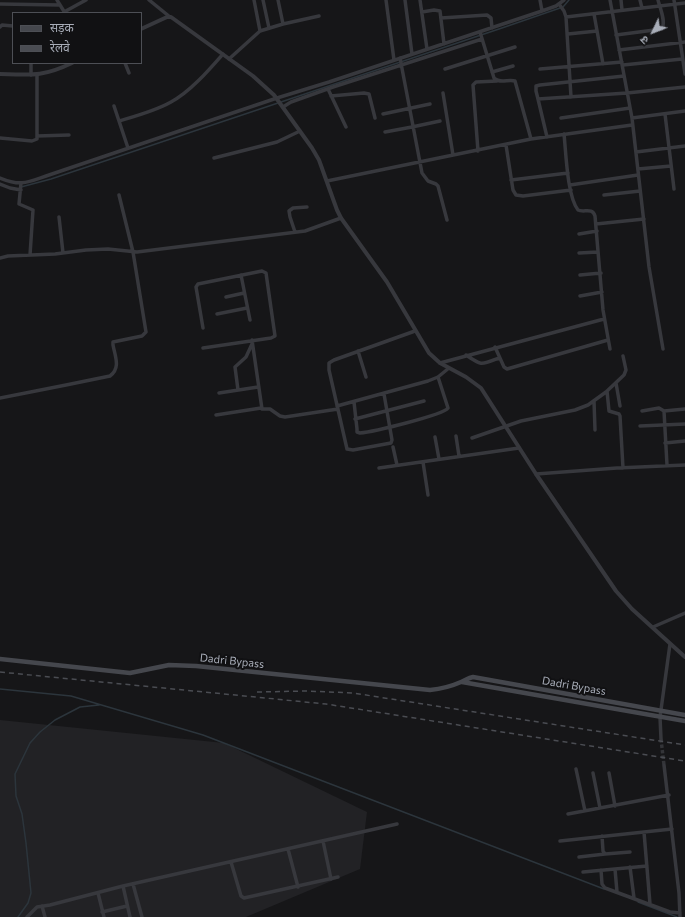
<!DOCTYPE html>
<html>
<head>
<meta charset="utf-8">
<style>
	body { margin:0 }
	#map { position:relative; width:685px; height:917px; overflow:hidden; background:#161618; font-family:Commissioner,"Noto Sans Devanagari",sans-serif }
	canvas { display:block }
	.legend { position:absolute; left:12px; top:12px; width:130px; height:52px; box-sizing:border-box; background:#111113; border:1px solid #4d4f55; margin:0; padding:5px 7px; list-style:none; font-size:12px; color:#a8adb8 }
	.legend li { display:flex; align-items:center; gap:8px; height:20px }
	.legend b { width:20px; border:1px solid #4d4f55 }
	.north { position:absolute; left:633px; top:12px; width:40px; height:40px; -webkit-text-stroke:3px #111113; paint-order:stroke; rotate:227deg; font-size:11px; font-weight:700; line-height:16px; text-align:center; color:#a8adb8 }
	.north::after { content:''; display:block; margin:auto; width:14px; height:18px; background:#a8adb8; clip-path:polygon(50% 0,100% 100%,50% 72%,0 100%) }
</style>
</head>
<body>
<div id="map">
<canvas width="685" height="917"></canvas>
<ul class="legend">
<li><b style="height:5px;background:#45474d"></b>सड़क</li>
<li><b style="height:5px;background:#4a4c52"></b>रेलवे</li>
</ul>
<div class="north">उ</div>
</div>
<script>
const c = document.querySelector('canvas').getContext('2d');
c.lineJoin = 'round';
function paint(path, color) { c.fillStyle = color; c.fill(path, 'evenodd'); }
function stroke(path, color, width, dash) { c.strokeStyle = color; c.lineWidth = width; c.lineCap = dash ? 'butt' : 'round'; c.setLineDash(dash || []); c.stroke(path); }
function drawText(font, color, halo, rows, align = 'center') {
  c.font = font + ' Commissioner,sans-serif'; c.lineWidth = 4; c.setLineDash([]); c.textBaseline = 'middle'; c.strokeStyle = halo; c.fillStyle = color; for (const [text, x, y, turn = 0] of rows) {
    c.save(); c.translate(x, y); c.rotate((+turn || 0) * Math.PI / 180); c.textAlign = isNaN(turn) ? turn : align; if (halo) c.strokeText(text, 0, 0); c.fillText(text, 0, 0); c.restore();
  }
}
paint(new Path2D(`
	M0,720L224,743L367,812L360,869L246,917H0Z`), '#222225');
stroke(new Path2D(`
	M21,187L51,179L502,28L563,7L569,0
	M0,689L71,696L203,735L604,889
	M638,902L677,917
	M18,917L28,903L31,893L26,843L22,814L16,796L15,774L30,743L40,732L55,720L80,707L99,705`), '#2c353c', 1.5);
stroke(new Path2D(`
	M661,739L664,765`), '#333438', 3.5, [3.5, 2]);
stroke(new Path2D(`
	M57,0L65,13
	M149,0L170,17
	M254,0L260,31
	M263,0L269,28
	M278,0L283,24
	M386,0L394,60
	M405,0L412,54
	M420,0L427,49
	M540,0L542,11
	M610,0L632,118L649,267L663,349
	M621,0L622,10
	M640,0L642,8
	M674,0L685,74
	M0,4L60,5
	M559,4L564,11L566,17L571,97
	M64,12L86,0
	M422,12L434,10L440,11L444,44
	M594,14L603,64
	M566,17L685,3
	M441,18L487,15L491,18L492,28
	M0,27L2,25L13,26
	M480,32L494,78C500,84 508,79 515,81L531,139
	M568,34L597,31
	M616,35L662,29C666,21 660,8 658,0
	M619,50L685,42
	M400,58L422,173L428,181L436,184L438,186L447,220
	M229,59L260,31L283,24L319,16
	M125,63L129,73
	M623,65L682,59
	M445,69L515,47
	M540,69L622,62
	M492,72L513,66
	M31,75V63
	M328,89L346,127
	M443,93L453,155
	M331,96L364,93L369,94L375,118
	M538,99L536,91V86L540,85L624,76
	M114,106L128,148
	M283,107L291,102L333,87L482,39
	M383,114L430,104
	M665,114L674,189
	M561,118L630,108
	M632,118L685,111
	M119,121C136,116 155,111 171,102C190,92 209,70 223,54
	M385,132L412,127L440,121
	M564,134C566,152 567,196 578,210C584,213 592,207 595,216L603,310L610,349
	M37,136L69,135
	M547,137L538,99L627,93L685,87
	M0,138L32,141L37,139V75
	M506,145L513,190L516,195L523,196L571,190
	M478,151L473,85L476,82L497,81
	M636,152L685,146
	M214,158L277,142L300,131
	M638,169L671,166
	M0,178C22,187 28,182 49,175L277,98L329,82L542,11L556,6L564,0
	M511,180L568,173
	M327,181L531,139L632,125
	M21,183L19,204L33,210L30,255
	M0,184L10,188L21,190
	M570,185L638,175
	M604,195L640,191
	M59,217L63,253
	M596,224L644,219
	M295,232L290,217L289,211L293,208L307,207
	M579,234L597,231
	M579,253L598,252
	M0,258L8,256L55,254L86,250L108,249L137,252L305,231L341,218
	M241,275L250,320
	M580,275L601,273
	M580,296L602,292
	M226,297L244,293
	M217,314L247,308
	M252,340L262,409H270L280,416L285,417L338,409
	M495,347L504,367L507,369L608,340
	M203,348L271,338L275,336L266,273L262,271L198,284L196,287L203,328
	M358,351L366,377
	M466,355C482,366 481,365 499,358
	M440,363L604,319
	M616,383L620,406
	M238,390L235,367L246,357L252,344
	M607,391L609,411L619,414L620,416L623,468
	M219,393L258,387
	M384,394L392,440L391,443L353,450L347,449L329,370V363L334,360L415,331
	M0,398L66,385L110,376C121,368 115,356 113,345V342L142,336L146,332L133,252L119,195
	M594,401L595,430
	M354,402L357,429V432L360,433C373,432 443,415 448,408L438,377
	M337,406L428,381L438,377L449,368
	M642,411L659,408L664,411L667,465
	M664,411L685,409
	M216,415L261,408
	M355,419L424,401
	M640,426L685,424
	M456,436L459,456
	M435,437L439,459
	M472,438L521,421L575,410L588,405L606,392L624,375L626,370L623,356
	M665,443L685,441
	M393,447L397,465
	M423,462L428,495
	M379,468L519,448
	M536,474L617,468L685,465
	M653,627L685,613
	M661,739L660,717L670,644
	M664,765L679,893L680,917
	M576,769L585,811
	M593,773L600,808
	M609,773L615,806
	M568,814L669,795
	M644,832L650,904
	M602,836L603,851L605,854L630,852
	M323,841L331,879
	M560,841L672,829
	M288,849L298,887
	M579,857L605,854
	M231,862L241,896L244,898L338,877
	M630,867L634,898
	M615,869L617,892
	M601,870L602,884L605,888L670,912L680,913
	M583,872L647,866
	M133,884L142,917
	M123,886L130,917
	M98,893L104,917
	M42,906L45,917
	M102,912L127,906
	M27,917L37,907L50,905L123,886L397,824`), '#37383d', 3.5);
stroke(new Path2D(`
	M141,29L167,17H171L253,76L274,95L312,148L319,160L337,210L341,218L387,282L429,353L440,363L466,377L481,388L536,474L616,591L632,609L685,657
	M0,74C31,75 43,77 72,63`), '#37383d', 4);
stroke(new Path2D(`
	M0,659L130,673L169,665L196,666L430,690C440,689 452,686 461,682C466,680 468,678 473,677L685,715
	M462,682L685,721`), '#45474d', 4.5);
stroke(new Path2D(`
	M0,672L326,704L685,761
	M257,692L306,691L353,693L685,745`), '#4a4c52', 1.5, [5, 4]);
drawText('11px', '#a8adb8', '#111113', [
	["Dadri Bypass",232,661,6],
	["Dadri Bypass",574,686,10]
]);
</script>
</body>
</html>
